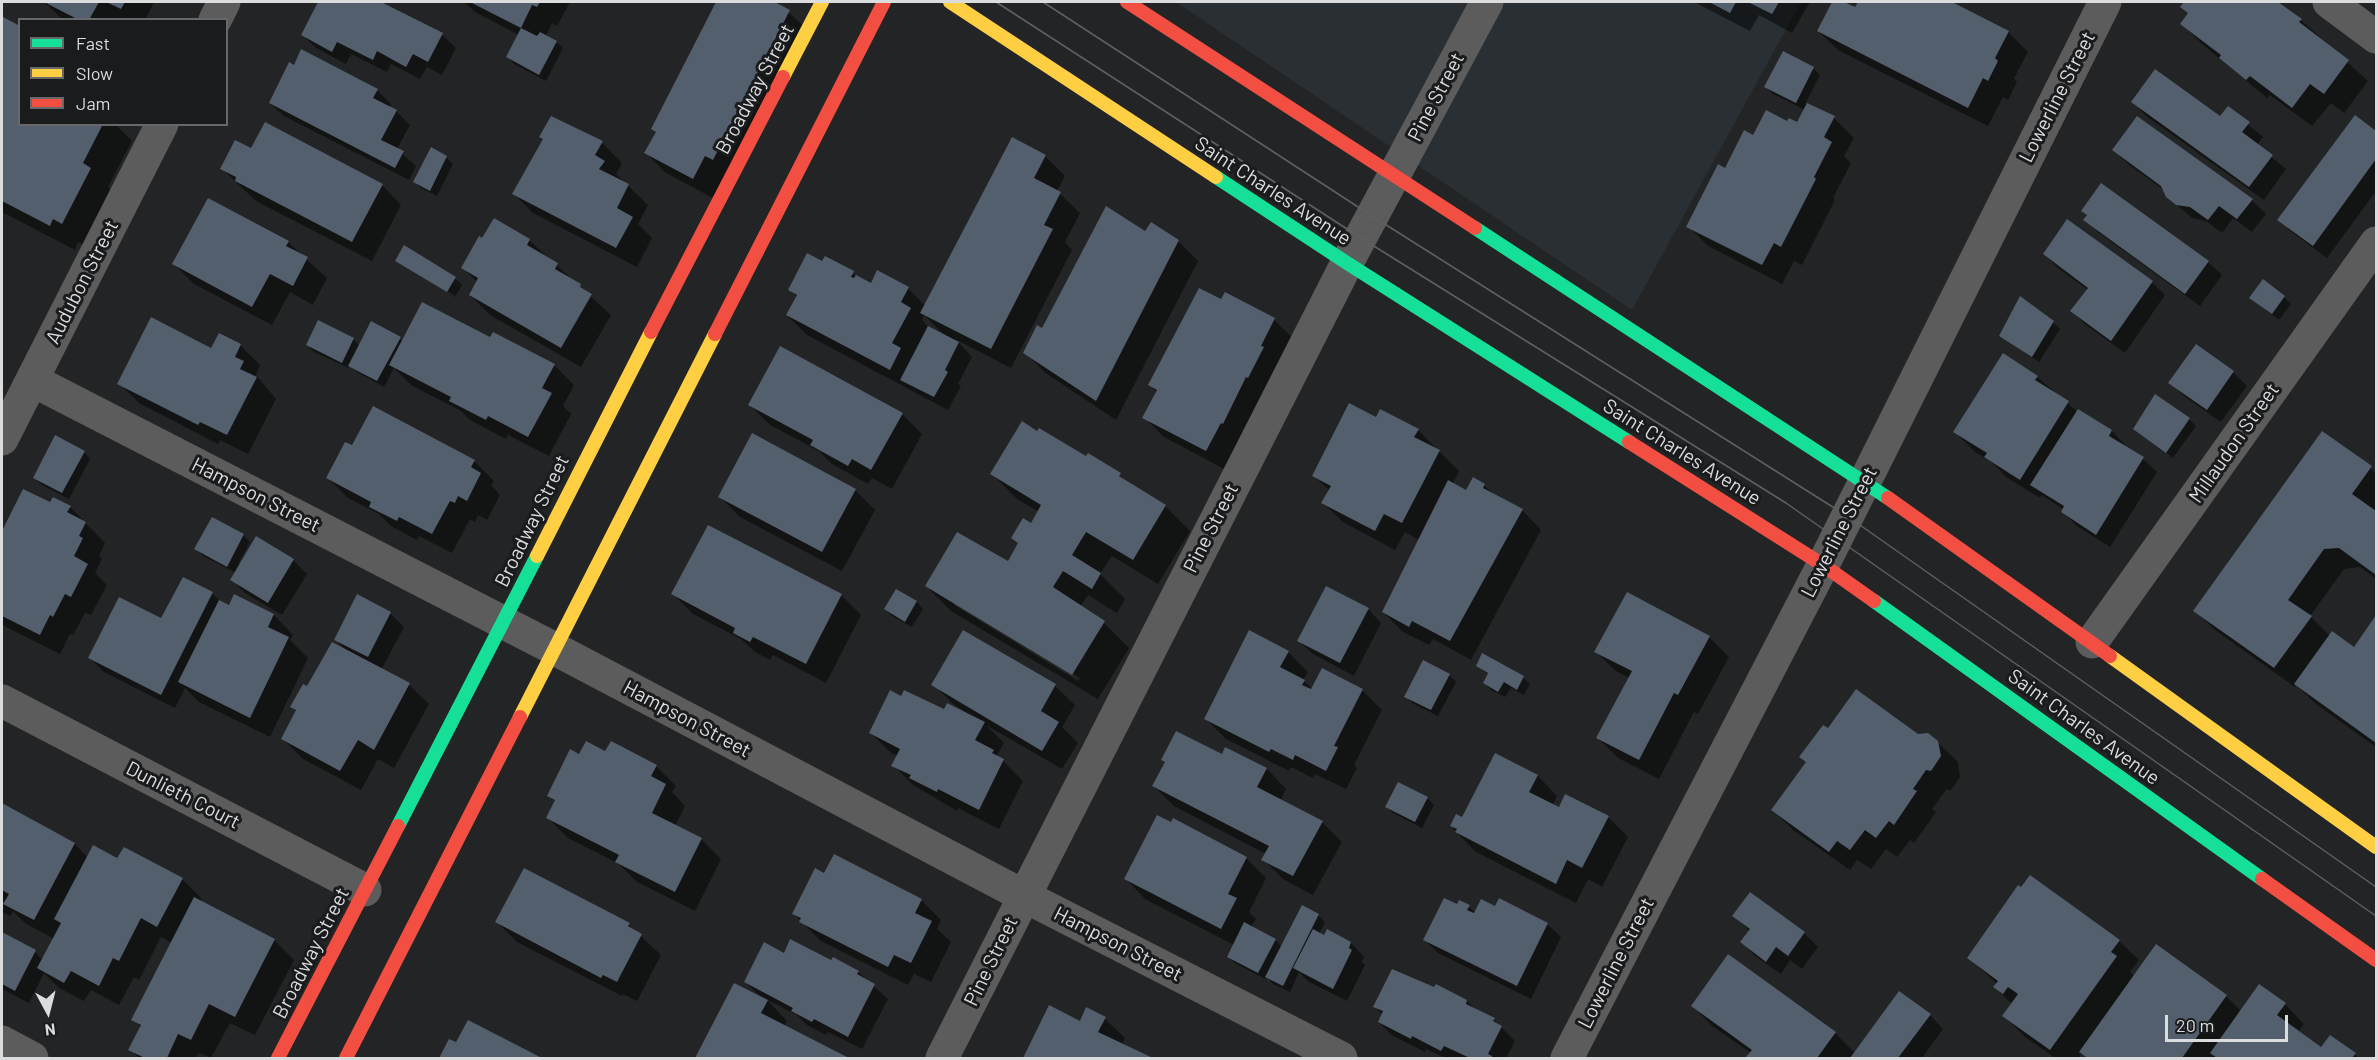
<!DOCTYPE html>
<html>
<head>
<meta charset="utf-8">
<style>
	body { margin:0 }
	#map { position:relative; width:2378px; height:1060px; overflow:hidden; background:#232425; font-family:Barlow,sans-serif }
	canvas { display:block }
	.frame { position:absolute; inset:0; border:3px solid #dbdcdd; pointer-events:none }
	.legend { position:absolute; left:18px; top:18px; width:210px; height:108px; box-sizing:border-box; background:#191b1d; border:2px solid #67686a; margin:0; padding:8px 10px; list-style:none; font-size:18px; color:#dbdcdd }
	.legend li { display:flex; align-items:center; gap:12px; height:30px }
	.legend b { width:30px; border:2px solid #67686a }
	.north { position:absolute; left:18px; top:982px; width:60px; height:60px; -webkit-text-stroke:4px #191b1d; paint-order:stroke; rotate:173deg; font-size:16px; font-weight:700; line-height:24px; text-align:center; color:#dbdcdd }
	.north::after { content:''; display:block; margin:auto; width:21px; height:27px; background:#dbdcdd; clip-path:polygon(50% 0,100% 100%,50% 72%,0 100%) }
	.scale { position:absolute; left:2165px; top:1015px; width:123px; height:27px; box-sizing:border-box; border:3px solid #dbdcdd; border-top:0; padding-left:8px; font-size:18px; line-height:21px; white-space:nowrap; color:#dbdcdd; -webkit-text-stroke:4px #191b1d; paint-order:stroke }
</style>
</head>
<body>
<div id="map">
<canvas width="2378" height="1060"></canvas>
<div class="frame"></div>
<ul class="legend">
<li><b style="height:8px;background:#16e098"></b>Fast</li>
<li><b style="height:8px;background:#ffcf43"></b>Slow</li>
<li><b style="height:8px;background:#f24e42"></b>Jam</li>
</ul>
<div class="north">N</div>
<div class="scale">20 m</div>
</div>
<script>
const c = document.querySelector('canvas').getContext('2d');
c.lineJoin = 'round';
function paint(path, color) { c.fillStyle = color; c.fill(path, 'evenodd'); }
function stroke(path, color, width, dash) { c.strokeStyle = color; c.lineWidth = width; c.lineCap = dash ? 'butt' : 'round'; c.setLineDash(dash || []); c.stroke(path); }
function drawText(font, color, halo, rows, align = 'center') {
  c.font = font + ' Barlow,sans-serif'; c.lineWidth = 6; c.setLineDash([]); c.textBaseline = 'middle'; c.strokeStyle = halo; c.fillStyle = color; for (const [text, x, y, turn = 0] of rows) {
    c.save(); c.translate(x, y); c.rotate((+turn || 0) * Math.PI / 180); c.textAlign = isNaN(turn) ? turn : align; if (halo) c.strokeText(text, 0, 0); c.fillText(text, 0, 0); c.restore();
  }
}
paint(new Path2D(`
	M1176,2H1801L1632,310Z`), '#292f33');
paint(new Path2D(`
	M44,2H154L145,20H125L120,17L119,20L62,19Z
	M320,2H378L442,35L456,48L442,75L427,67L420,79L391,64L387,72L351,54L346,64L316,48L303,35Z
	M464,2H570L557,26L552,23L546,36L557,42L563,48L546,81L514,64L508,57L519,35L475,12Z
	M718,2H777L809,31L713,198L666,173L646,153L657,133L653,129Z
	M1694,2H1810L1792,33L1759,15L1750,31Z
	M1833,2H1841L1856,9L1859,2H1949L2008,32L2028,52L2014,78L2017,82L2008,100L2003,97L1988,126L1838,50L1818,31Z
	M2186,2H2266L2271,5L2275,2L2301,20L2368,81L2344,113L2331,103L2312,126L2270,95L2267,98L2202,44L2182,24L2189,14L2182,7Z
	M3,19L20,124H115L132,141L108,187L115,194L87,247L78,242L75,250L2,212V23Z
	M1784,53L1814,69L1820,75L1805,104L1834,118L1854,138L1844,156L1851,163L1833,198L1835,200L1802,265L1794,261L1782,284L1708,246L1688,226L1726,170L1754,137L1787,123L1797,124L1805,110L1773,94L1766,87Z
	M377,90L391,104L389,108L396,111L410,125L397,149L416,166L409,180L284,116L270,103Z
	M2133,102L2221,118L2228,108L2263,137L2257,145L2286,169L2264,200L2146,116Z
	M2355,117L2376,133V191L2327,258L2293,233L2279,220Z
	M2137,119L2252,200L2266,214L2252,232L2233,218L2222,233L2206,221L2192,218L2167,196L2164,190L2128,164L2114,150Z
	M602,143L622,163L616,174L648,205L638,224L652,238L637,267L533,213L514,194Z
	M251,150L382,185L401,205L372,261L256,201L222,169Z
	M1045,156L1065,176L1057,191L1080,213L1065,242L1072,250L1011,368L955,339L972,357L958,384L961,386L948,410L807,335L787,315L797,297L790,290L823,264L825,258L871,285L908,288L925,306ZM924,315L945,336L930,329L922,320Z
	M446,157L453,164L437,196L421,188L415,182Z
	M2102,185L2208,262L2222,275L2200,306L2099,233L2085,220L2088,216L2083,211Z
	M1152,224L1178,241L1198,261L1116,420L1044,372L1025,352L1043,330L1146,233Z
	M529,240L611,315L581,367L490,315L470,295L478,283L463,268Z
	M288,242L327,278L313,305L290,292L272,325L194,284L174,264Z
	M2044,254L2152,282L2165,295L2125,353L2086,325L2072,311L2088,290L2058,268Z
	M397,261L455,278L462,285L454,298V295L402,264V266Z
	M2284,297L2291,304L2279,320L2258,304Z
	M1222,301L1274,320L1294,339L1226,470L1164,437L1144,417L1157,393L1150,385Z
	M2053,322L2060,329L2039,362L2001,336Z
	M372,323L403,341L490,339L554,365L574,385L563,406L571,414L549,456L508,435L506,439L470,420L461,411L411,385L394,368L384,387L357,372L350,366L349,368L314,352L307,345L353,339L360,346Z
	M240,345L260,365L256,375L276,399L248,454L220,440L218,444L139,403L119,383L212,350Z
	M2196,346L2233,372L2247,386L2221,422L2184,396L2170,383Z
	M2037,377L2078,412L2112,431L2125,445L2124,447L2143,459L2157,472L2110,547L2077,526L2063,512L2064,510L2042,495L2040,498L2006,477L1992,462L1975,452L1955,432Z
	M750,405L902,414L922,434L892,489L872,478L868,484L832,464L819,451L770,425Z
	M1377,419L1418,430L1459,471L1453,483L1467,492L1474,479L1484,485L1495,496L1522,510L1541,530L1471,660L1433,639L1429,645L1403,632L1383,612L1419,540L1405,532L1395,550L1343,522L1323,503L1330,491L1314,476Z
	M2189,419L2196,426L2173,458L2135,429Z
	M2322,433L2376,473V508L2374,511L2376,513V579L2360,567L2344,569L2310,616L2330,636L2354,649L2376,618V747L2316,704L2296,685L2295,687L2215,630L2195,610Z
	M353,447L474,461L494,481L491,485L500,495L487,520L478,515L475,522L470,519L452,553L419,536L417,540L391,526L379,514L348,498L328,478Z
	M84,452L90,459L69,499L42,485L35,478Z
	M1088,455L1165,506L1190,531L1158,584L1112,556L1100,574L1125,599L1117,613L1088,595L1080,607L1104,623L1129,648L1098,699L951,611L926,586L1008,563L1032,525L1039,512L1017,499L992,474L1087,458ZM954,602L1080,678L1078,681L954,605Z
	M855,490L875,510L842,571L740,517L720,497Z
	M24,491L51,504L70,507L105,543L99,556L102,559L95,573L107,585L91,615L85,613L73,635L70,634L60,654L2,625V534Z
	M243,535L250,542L238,564L293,560L307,574L282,615L245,593L232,580L236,573L203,556L196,549Z
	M183,579L212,593L222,603L230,607L274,615L293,635L290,640L308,658L270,737L199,702L185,688L175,708L104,672L90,658L162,620Z
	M896,591L917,602L923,609L912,627L892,616L886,609Z
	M673,594L841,595L861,615L826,683L773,655L770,660L755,652L741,639L693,614Z
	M1368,609L1381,623L1354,676L1313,654L1299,641Z
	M390,613L404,627L381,670L409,685L429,704L394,768L378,759L361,790L303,759L283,739L297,712L292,707L346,650L336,640Z
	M964,632L1055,686L1075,705L1062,727L1078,743L1062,769L986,725L1004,743L997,755L1023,781L999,829L958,808L957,811L913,785L893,765L898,756L891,753L871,733L902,698L945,711L963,713L964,711L953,704L933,684Z
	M1709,637L1729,657L1698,714L1694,712L1659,779L1618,758L1598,738L1629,678L1616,671L1596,652Z
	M1288,652L1308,672L1303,680L1313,690H1362L1382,710L1354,765L1357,768L1346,789L1315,774L1313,778L1291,767L1289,771L1226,739L1206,719Z
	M1477,666L1523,678L1530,684L1524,695L1511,688L1505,697L1491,690L1485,683L1489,675Z
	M1449,675L1456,682L1438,716L1412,703L1406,696Z
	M1828,730L1917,735L1937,742L1958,762L1960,777L1951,790H1946L1932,809L1936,812L1914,843L1910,840L1897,857L1886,849L1871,869L1857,860L1850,870L1793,830L1773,810Z
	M1226,749L1267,769L1286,789L1280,801L1322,822L1342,842L1313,895L1283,879L1263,859L1266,854L1174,806L1154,786L1223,756Z
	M606,753L656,766L676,786L672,792L685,806L675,826L701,839L721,859L695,911L637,882L619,864L568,838L548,818L556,802L549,796Z
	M1496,755L1538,776L1557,796L1552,806L1608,817L1628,837L1602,887L1588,879L1576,903L1476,852L1456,832L1451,825L1463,819Z
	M1398,784L1427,798L1434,805L1422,828L1393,813L1386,806Z
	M2,805L75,844L88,858L118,860L182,879L202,899L200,902L274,940L294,960L255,1035L230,1023L211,1058L199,1053L196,1058H139L130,1049L141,1027L133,1019L172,943L161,937L139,980L134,977L119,1005L91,990L84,1001L59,988L44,973L29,1003L2,989V934L35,952L43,960L54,939L25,923L13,911L10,916L2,912Z
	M834,856L921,900L941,920L937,929L951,942L931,982L914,974L908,985L821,941L794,914L825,875Z
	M1246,858L1266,878L1249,912L1256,919L1251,927L1276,941L1282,947L1303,907L1318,915L1325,922L1319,934L1351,943L1364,957L1362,962L1365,965L1347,1001L1309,982L1299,972L1290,992L1273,984L1267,977L1265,979L1235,963L1228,956L1234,945L1145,899L1126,879Z
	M525,870L629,925L661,955L637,1001L623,994L622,996L517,942L497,922Z
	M1750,894L1804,933L1818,947L1802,969L1790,960L1781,974L1755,956L1742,942L1750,931L1734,916Z
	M1458,906L1469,907L1476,914L1496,908L1547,924L1561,937L1531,999L1438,953L1425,940Z
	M2119,941L2139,960L2130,972L2135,977L2157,946L2226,996L2242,1012L2285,1004L2304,1024L2298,1032L2321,1049L2330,1037L2359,1058H2088L2082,1053L2078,1058H2055L2024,1036L2004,1016L2012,1004L1995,987L1997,984L1969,958Z
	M784,955L832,962L858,972L888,999L862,1049L828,1032L826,1035L807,1025L797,1015L766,999L787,1021L784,1027L845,1058H697L735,985L761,997L745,982Z
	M1467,1001L1477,1011L1494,1020L1515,1041L1506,1058H1445L1426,1049L1425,1052L1393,1036L1379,1022L1383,1015L1374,1006Z
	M1693,1006L1835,1033L1856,1054L1930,1015L1943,1029L1922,1058H1747L1751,1053L1712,1026Z
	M1050,1007L1080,1023L1086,1009L1105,1019L1125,1038L1122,1045L1149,1058H1025Z
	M468,1022L539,1058H441L450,1041L456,1044Z`), '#0007');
paint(new Path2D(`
	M44,2H99L89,20H79Z
	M106,2H125L121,9Z
	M318,2H381L443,33L428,62L413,54L406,67L377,51L373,60L337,42L332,52L301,35Z
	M470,2H540L537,7L532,5L521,28Z
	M716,2H775L790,10L713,160L705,156L693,179L644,153L656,132L651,129Z
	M1709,2H1736L1730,13Z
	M1748,2H1779L1772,14Z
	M1832,2H1844L1855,7L1858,2H1952L2009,31L1995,58L1998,61L1988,81L1983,78L1968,108L1817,31Z
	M2184,2H2268L2271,3L2278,2L2302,19L2299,22L2349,60L2324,94L2310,84L2292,108L2250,76L2246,80L2219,58L2221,55L2180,24L2188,13L2180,7Z
	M3,17L20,26V124H103L83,163L91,168L62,224L53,219L50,226L2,201Z
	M521,28L537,36L540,32L557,41L539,75L506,57Z
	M301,49L378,89L373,98L397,110L381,140L404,151L395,168L269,103L289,62L294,65Z
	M1783,51L1814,67L1796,103L1764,87Z
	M2155,69L2220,116L2228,106L2250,122L2242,132L2273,155L2249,187L2131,102Z
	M1807,103L1835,116L1824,137L1832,142L1814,177L1816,179L1781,247L1774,243L1762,265L1686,227L1718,164L1725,168L1744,130L1753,135L1766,110L1787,121L1789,118L1797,122Z
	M2355,115L2376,131V159L2313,246L2277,220Z
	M551,116L603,141L595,155L605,161L599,169L629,184L617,208L633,217L616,248L512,194L543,139L539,137Z
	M2137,116L2253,199L2237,219L2219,206L2208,220L2190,207L2176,205L2166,197L2161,186L2112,150Z
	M265,122L383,184L352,242L235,181L236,177L220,169L235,140L251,148Z
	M1012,137L1046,155L1034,178L1061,192L1044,225L1053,229L991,349L920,313Z
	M431,147L447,156L430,191L413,182Z
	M2101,183L2209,261L2185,294L2083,220L2087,215L2081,211Z
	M208,198L289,241L286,246L308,257L293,286L270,274L252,307L172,264Z
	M1106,206L1145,231L1151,222L1179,240L1096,401L1023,353L1037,325L1042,328Z
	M494,218L530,239L527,245L558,263L555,269L581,284L580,287L592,294L561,348L469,295L478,278L461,268L479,236L482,238Z
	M2067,219L2153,281L2111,341L2070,311L2088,288L2043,254Z
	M404,245L456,277L447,292L395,261Z
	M807,253L822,261L825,256L854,271L851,277L854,278L856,275L871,283L877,270L909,287L901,302L911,308L892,343L901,348L890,370L786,315L797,295L788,290Z
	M2263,279L2285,296L2272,314L2249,298Z
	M1199,288L1221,299L1225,292L1275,318L1261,346L1264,347L1248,378L1246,377L1223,424L1221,423L1206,451L1142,418L1157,390L1148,385Z
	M2020,296L2054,321L2032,357L1999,336Z
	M422,302L490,337L493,332L555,364L542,388L552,393L528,437L488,416L486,420L449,401L451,397L389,365Z
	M151,317L211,348L219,333L241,344L235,357L244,361L240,369L257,377L227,435L200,422L198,425L117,384Z
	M318,320L354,338L342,363L306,345Z
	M371,321L401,337L377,381L348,366Z
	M928,326L959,342L945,370L948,372L934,397L900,380Z
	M2196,344L2234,371L2207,410L2168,383Z
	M780,346L903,413L871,470L852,459L848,466L810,445L813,440L748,405Z
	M2003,353L2038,376L2035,380L2069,401L2020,480L1984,457L1987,453L1953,432Z
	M2155,394L2190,418L2166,453L2133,429Z
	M1349,403L1376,417L1380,409L1419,429L1414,437L1440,450L1402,523L1384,514L1375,531L1321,503L1331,486L1312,476Z
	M373,406L475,460L471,467L481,473L467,501L458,496L455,503L450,501L432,534L399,517L397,521L369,507L371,502L326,478L345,442L352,445Z
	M2078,409L2112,430L2109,436L2144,457L2096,535L2061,512L2064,506L2030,485Z
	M1022,421L1037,431L1039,428L1086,456L1088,453L1121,473L1119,476L1166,505L1133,560L1086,532L1072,555L1101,573L1092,589L1063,571L1053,587L1105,621L1072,675L925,586L957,532L1008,561L1018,543L1011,538L1023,518L1031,523L1041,505L990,474Z
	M2322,431L2372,466L2352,494L2376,511V575L2339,548L2324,549L2288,600L2312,616L2274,668L2193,611Z
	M752,433L856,489L822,552L718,497Z
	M55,435L85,451L62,493L33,478Z
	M1473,477L1485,484L1483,488L1523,509L1450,641L1412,621L1409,627L1382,612L1448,480L1466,490Z
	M23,489L50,502L53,497L71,506L67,512L86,522L79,536L83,538L74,556L88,564L71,597L65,594L53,617L50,615L40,635L2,616V531Z
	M212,517L244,534L227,567L194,549Z
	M708,525L842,594L806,664L753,637L750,642L733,633L735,628L671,594Z
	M256,536L294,559L268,603L230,580Z
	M183,577L213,592L161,695L88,658L119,597L161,618Z
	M1326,586L1369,608L1340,663L1297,641Z
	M896,589L917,601L905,622L884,609Z
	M1627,592L1710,636L1678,695L1674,693L1639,760L1596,738L1632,671L1594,652Z
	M234,594L274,614L268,627L289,637L250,718L178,682L219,600L229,605Z
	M357,594L391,612L368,657L334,640Z
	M2376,615V743L2294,684L2332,631L2354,647Z
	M963,630L1056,684L1041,711L1059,722L1042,751L931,685Z
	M1249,630L1289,651L1280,667L1305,680L1302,685L1311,689L1322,668L1363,689L1334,746L1338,747L1326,771L1295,755L1293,760L1271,749L1269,752L1204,719Z
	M332,642L410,683L374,750L358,740L340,771L281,739L296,710L290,707L303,684L307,686Z
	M1482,653L1524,676L1517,690L1504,682L1498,692L1483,683L1488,673L1476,666Z
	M1423,660L1450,674L1431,710L1404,697Z
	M1856,689L1918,734L1928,733L1938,741L1941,756L1931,771L1926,770L1913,789L1917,791L1894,825L1889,821L1876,838L1865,830L1850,850L1837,841L1829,852L1771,810L1806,762L1799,757L1823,725L1828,728Z
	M890,690L901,696L904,690L944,709L947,703L985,722L975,740L994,750L992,753L1004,759L979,810L938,789L937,792L909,778L911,775L891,766L900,749L869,733Z
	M1176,731L1222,754L1225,747L1267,768L1257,787L1323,821L1293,876L1261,860L1269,846L1152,786L1165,762L1161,760Z
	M586,741L605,751L611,741L657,765L651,776L666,784L652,813L702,838L675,892L615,862L619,855L546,818L555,800L547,796L570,749L579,754Z
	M1495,753L1538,775L1529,792L1559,807L1565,794L1609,816L1582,868L1567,860L1556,884L1455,832L1457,829L1450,826L1456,814L1462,817Z
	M1398,782L1428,797L1415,822L1385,807Z
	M2,803L75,843L34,920L3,904L9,894L2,890Z
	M1157,815L1171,822L1173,818L1247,857L1228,894L1237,898L1221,929L1124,879Z
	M93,845L117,858L124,847L183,878L157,927L141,918L119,961L113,958L99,986L71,971L64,983L37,968L61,923L54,919Z
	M834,854L922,899L915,913L932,921L911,963L894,955L888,967L799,922L801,918L792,914L815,868L824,873Z
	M524,868L630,923L628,926L642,934L617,982L603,975L601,978L495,922Z
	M2030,875L2120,940L2111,952L2117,956L2050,1050L2002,1016L2018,994L2008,987L2003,994L1993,987L1998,981L1967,958L2018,885L2021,887Z
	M1750,892L1805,932L1788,956L1776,947L1766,962L1740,942L1750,929L1732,916Z
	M194,897L275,939L235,1017L209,1004L191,1040L178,1034L167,1058H145L128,1050L141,1025L131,1020Z
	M1444,898L1457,904L1459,900L1470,905L1467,910L1474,913L1481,899L1495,906L1499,898L1548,923L1517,986L1423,940Z
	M1302,905L1319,914L1283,986L1265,977Z
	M1244,922L1276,939L1258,973L1227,957Z
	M1313,929L1324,935L1327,929L1351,942L1349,948L1352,950L1333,989L1293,968Z
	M2,932L36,950L15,991L2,984Z
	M790,939L831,960L833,957L859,971L857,974L875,984L848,1037L814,1019L812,1022L791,1011L793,1008L744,982L764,942L784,953Z
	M2156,944L2227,995L2182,1058H2088L2079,1052Z
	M1728,954L1836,1032L1817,1058H1745L1752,1050L1691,1006Z
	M1392,969L1434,987L1436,984L1467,1000L1466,1004L1495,1018L1493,1021L1502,1026L1488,1054L1492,1056L1491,1058H1470L1444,1046L1441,1051L1412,1036L1411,1039L1378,1022L1383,1011L1373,1007Z
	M734,983L768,1000L761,1013L849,1058H695Z
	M2259,984L2286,1003L2277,1015L2321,1047L2330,1035L2356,1053L2352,1058H2217L2210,1053Z
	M1899,991L1931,1014L1898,1058H1850Z
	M1049,1005L1080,1021L1086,1007L1106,1017L1098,1032L1153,1058H1023Z
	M468,1020L542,1058H439L449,1039L456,1042Z`), '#535f6c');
stroke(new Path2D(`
	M2329,2L2376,37
	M215,20L224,2
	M32,380L555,649L1024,896L1341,1058
	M2,439L162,124
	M2092,642L2376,243
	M2,701L365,890
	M2,1042L32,1058
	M942,1058L1347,263L1487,2
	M1567,1058L1823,565L2105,2`), '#5c5c5c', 33);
stroke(new Path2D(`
	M1216,177L1347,263L1629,442
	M1475,228L1888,498
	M1874,601L2262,879
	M398,826L537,556`), '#16e098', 14);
stroke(new Path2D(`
	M950,2L1216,177
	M783,77L822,2
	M537,556L651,332
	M2110,656L2376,847
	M520,717L715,334`), '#ffcf43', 14);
stroke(new Path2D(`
	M1127,2L1475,228
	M651,332L783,77
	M715,334L884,2
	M1629,442L1823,565L1874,601
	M1888,498L2110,656
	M2262,879L2376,960
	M278,1058L398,826
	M346,1058L520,717`), '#f24e42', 14);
stroke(new Path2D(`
	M996,2L1361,238L1786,503L2376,916
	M1043,2L1372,216L1847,516L2376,887`), '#5f6060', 1.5);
drawText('20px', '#dbdcdd', '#191b1d', [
	["Broadway Street",755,89,-62],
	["Pine Street",1436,97,-62],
	["Lowerline Street",2057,97,-63],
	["Saint Charles Avenue",1273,191,33],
	["Audubon Street",82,282,-63],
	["Millaudon Street",2234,443,-55],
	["Saint Charles Avenue",1682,452,32],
	["Hampson Street",256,495,27],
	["Broadway Street",532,521,-64],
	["Pine Street",1211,528,-63],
	["Lowerline Street",1839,532,-63],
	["Hampson Street",687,719,28],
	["Saint Charles Avenue",2084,727,36],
	["Dunlieth Court",183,795,27],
	["Hampson Street",1118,944,27],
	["Broadway Street",311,953,-63],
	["Pine Street",991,961,-64],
	["Lowerline Street",1616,963,-63]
]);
</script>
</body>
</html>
